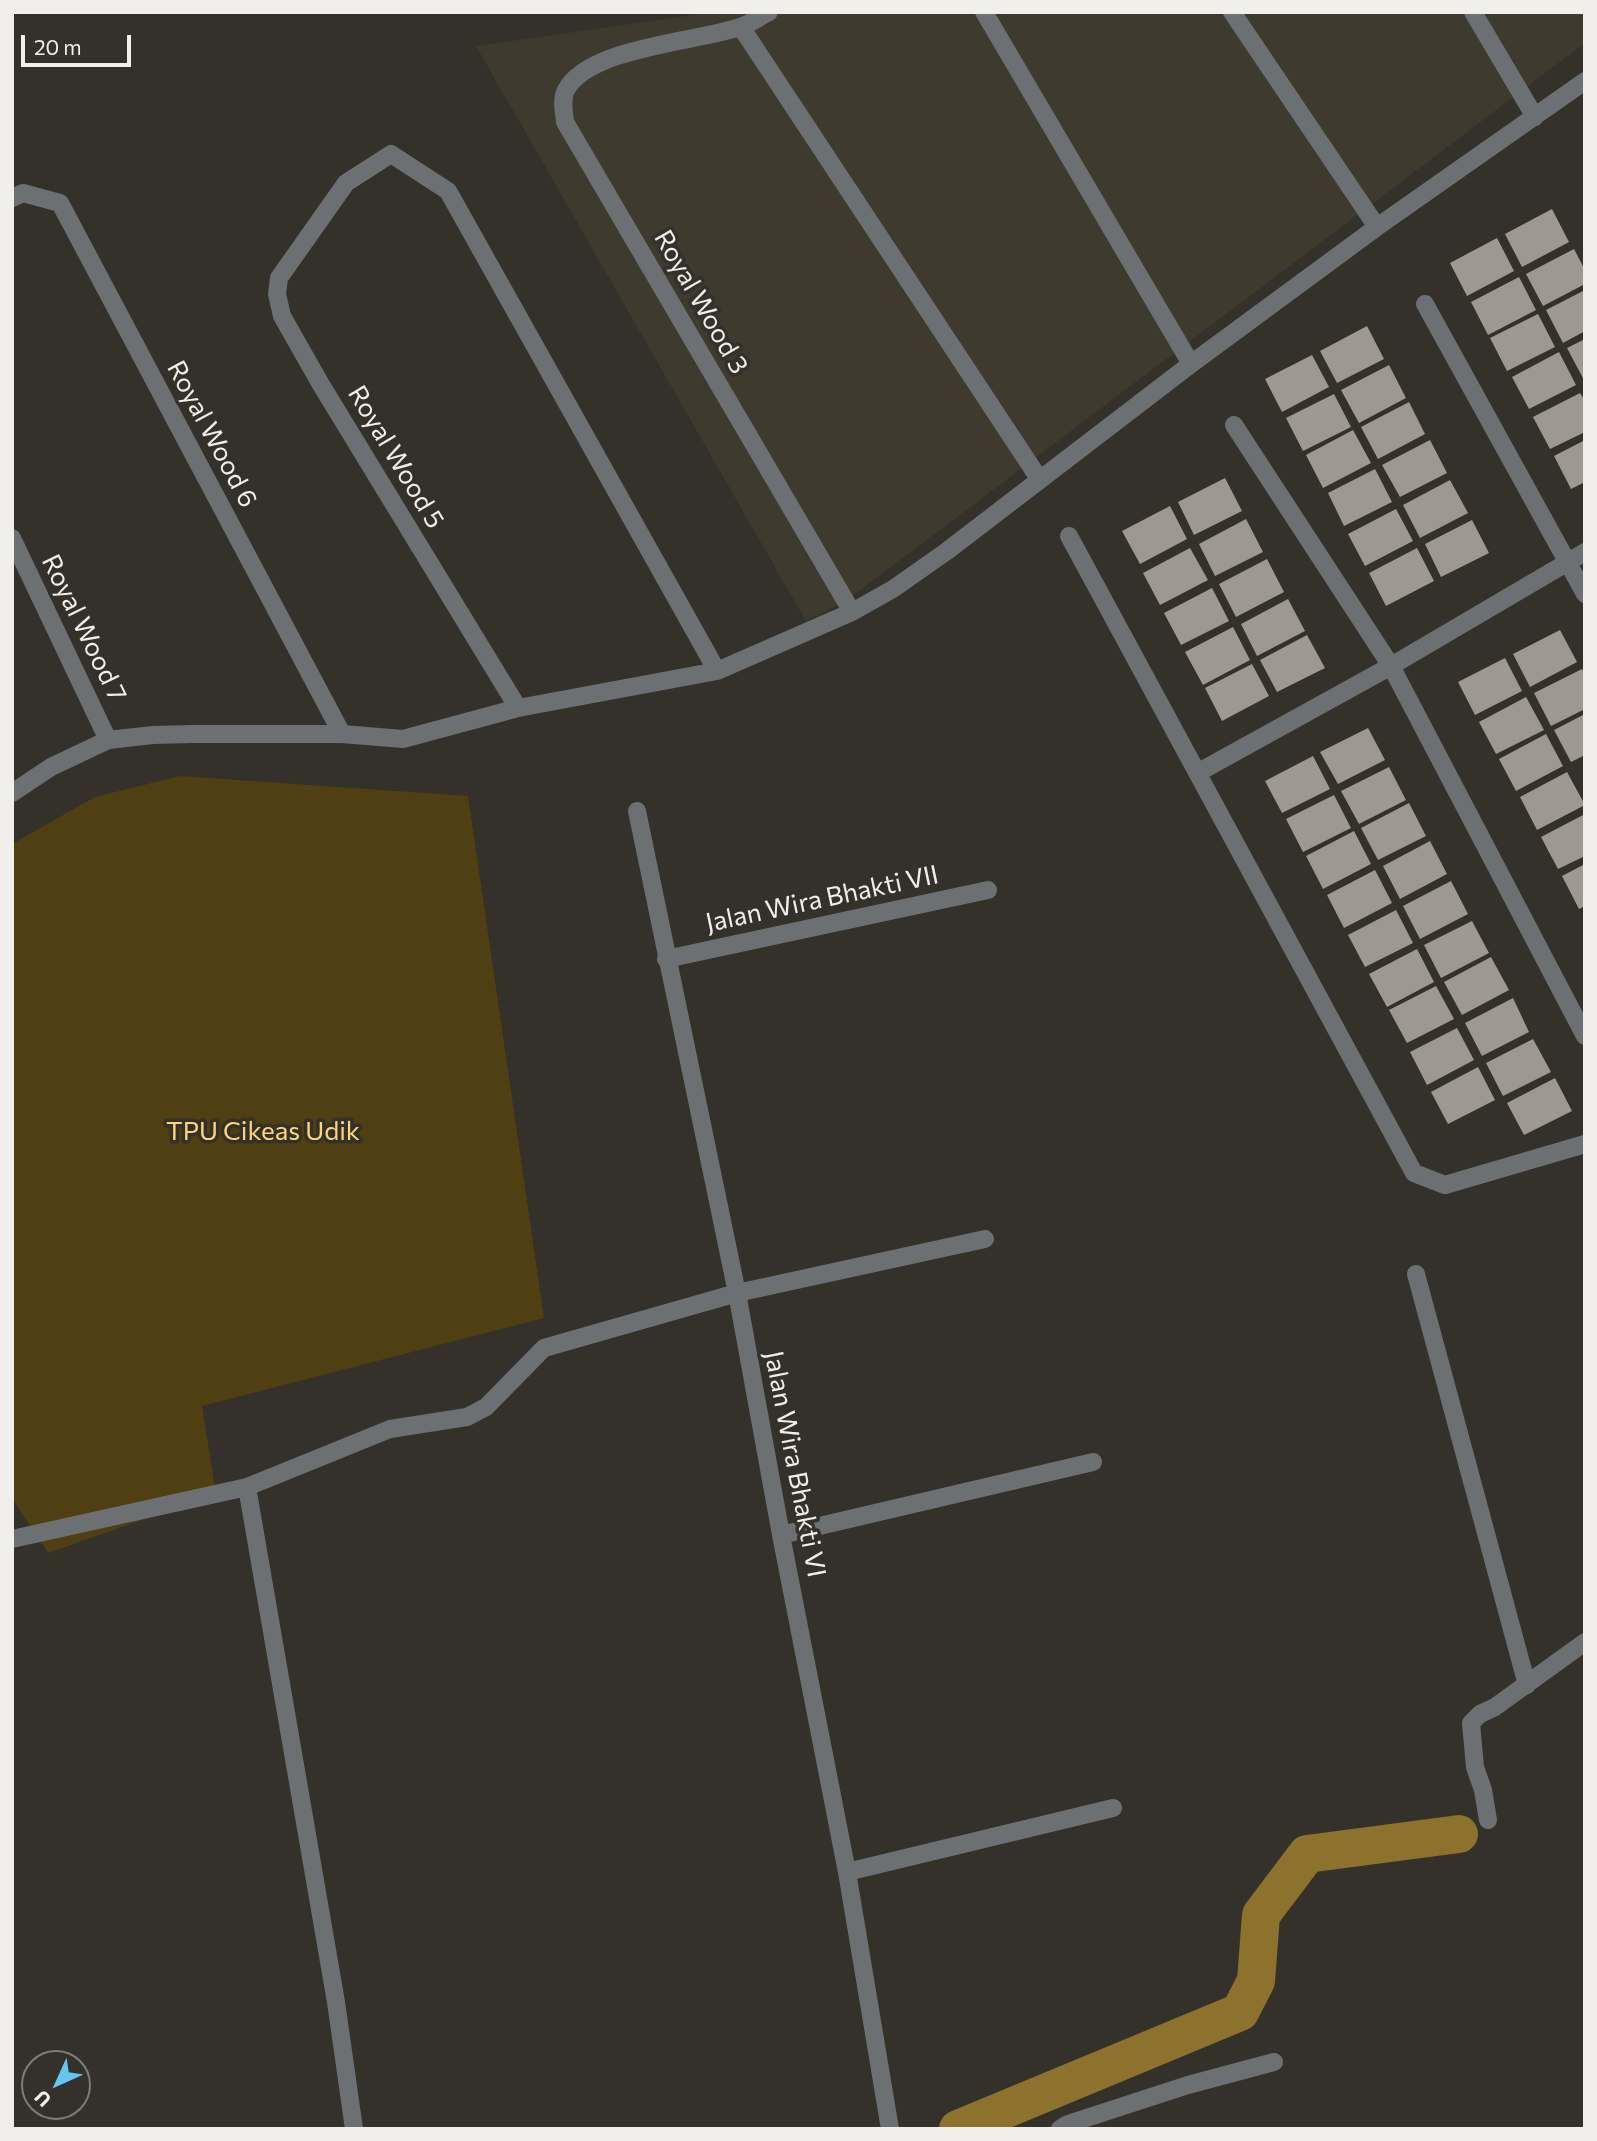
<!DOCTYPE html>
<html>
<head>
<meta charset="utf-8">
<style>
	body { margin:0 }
	#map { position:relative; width:1597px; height:2141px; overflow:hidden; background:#34312b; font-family:Commissioner,sans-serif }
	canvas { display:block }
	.frame { position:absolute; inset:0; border:14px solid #f1efeb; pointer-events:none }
	.north { position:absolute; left:21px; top:2050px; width:70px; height:70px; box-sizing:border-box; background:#34312b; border:2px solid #807d78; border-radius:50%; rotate:225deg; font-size:19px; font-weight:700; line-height:28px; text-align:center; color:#f1efeb }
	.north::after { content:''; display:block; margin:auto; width:24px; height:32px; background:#64c5ee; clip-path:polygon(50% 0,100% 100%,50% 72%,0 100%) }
	.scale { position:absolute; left:21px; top:35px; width:110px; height:32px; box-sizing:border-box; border:4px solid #f1efeb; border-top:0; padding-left:9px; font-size:21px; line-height:24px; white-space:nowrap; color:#f1efeb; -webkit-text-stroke:5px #34312b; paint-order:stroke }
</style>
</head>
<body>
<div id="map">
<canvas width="1597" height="2141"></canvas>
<div class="frame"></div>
<div class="north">U</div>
<div class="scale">20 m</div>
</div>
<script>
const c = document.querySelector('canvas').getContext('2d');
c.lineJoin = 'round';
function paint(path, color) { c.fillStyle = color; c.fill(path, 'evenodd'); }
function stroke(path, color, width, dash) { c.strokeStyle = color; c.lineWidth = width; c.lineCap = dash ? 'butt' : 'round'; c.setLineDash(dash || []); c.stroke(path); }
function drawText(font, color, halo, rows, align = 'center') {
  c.font = font + ' Commissioner,sans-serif'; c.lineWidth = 7; c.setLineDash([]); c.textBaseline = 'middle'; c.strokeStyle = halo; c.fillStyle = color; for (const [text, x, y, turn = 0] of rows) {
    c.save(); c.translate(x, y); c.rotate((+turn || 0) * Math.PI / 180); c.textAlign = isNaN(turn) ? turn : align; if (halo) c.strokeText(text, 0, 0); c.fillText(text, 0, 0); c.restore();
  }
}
paint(new Path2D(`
	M714,12H1585V43L847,600L806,621L476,46Z`), '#3f3a2e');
paint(new Path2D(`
	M180,776L468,796L544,1318L202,1406L216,1494L48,1553L12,1498V844L95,797Z`), '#503f13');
stroke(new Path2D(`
	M958,2129L1240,2012L1256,1981L1261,1915L1307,1854L1459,1834`), '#8d722e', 38);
paint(new Path2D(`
	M1552,209L1569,242L1522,267L1505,234Z
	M1497,238L1514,271L1467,296L1450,263Z
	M1574,249L1585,270V284L1543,306L1526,274Z
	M1519,277L1536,310L1488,335L1471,302Z
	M1585,290V331L1563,343L1546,310Z
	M1538,314L1555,347L1507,371L1490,338Z
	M1367,326L1384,359L1337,383L1320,351Z
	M1585,339V382L1567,348Z
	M1559,352L1576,385L1529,409L1512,377Z
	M1312,355L1329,387L1282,412L1265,379Z
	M1389,365L1406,398L1359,423L1341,390Z
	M1580,393L1585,401V432L1550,449L1533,417Z
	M1334,394L1351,427L1303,451L1286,418Z
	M1409,402L1425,434L1378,459L1361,427Z
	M1353,430L1371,463L1323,488L1306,455Z
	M1430,440L1447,473L1400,497L1382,465Z
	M1585,440V482L1571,489L1554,456Z
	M1375,469L1392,502L1344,526L1328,493Z
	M1225,478L1242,511L1194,535L1178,502Z
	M1450,480L1468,513L1420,538L1403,505Z
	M1170,506L1187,539L1140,564L1122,531Z
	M1396,509L1413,541L1365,566L1348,534Z
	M1246,519L1263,552L1215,576L1199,544Z
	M1472,520L1489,553L1441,577L1425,544Z
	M1190,548L1208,580L1160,605L1143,573Z
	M1417,548L1434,581L1386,606L1369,573Z
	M1267,559L1284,592L1236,617L1219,584Z
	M1212,588L1229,621L1181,645L1164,613Z
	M1288,599L1305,631L1257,656L1241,624Z
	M1233,627L1250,660L1203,685L1185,652Z
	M1560,630L1577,662L1530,687L1513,654Z
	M1307,635L1325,668L1277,692L1260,660Z
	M1505,658L1522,691L1475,715L1458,682Z
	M1252,664L1269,696L1222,721L1205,688Z
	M1582,669L1585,674V709L1551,726L1534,693Z
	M1526,697L1544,730L1496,754L1479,722Z
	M1585,714V755L1571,762L1554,730Z
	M1368,728L1385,760L1338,784L1320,752Z
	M1546,734L1563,766L1516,791L1499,759Z
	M1313,756L1330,789L1282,813L1265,781Z
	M1389,767L1406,800L1359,824L1341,791Z
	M1567,772L1585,805L1537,830L1520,797Z
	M1334,795L1351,828L1303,852L1286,819Z
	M1409,803L1426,836L1378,860L1361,828Z
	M1585,814V856L1558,869L1541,837Z
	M1354,831L1371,864L1323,889L1306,856Z
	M1430,841L1447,874L1400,899L1383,866Z
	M1585,864V906L1579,909L1562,876Z
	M1375,870L1392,903L1344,928L1327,895Z
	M1451,881L1468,914L1420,939L1403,906Z
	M1396,910L1413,943L1365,967L1348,935Z
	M1472,921L1489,953L1441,978L1424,945Z
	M1417,949L1434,982L1387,1007L1369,974Z
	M1491,957L1509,990L1462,1015L1444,982Z
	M1436,986L1454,1019L1407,1043L1389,1010Z
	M1513,998L1529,1032L1482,1056L1465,1023Z
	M1457,1028L1474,1060L1427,1085L1410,1052Z
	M1533,1039L1551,1072L1503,1096L1486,1063Z
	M1478,1067L1495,1100L1448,1124L1431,1092Z
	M1555,1078L1572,1111L1524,1135L1507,1103Z`), '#9d9991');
stroke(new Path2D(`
	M769,12C759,17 750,24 740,27C697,42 589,47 566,90C561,100 564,111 565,122L852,612
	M984,12L1191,364
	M1232,12L1377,227
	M1473,12L1535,117
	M741,27L1040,480
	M12,198L23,193L60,203L342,734
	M1425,304L1585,594
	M1234,425L1391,666L1585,1036
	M1069,536L1414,1173L1445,1185L1585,1144
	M12,538L108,740
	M518,708L320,383L282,316L277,294L279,278L346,183L391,154L448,191L717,671
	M1199,772L1391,666L1585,552
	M12,793L51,767L108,740L153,735L192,734H342L403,739L518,708L717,671L852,612L893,589L947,551L1191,364L1377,227L1585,81
	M637,811L737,1293L781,1535L847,1872L890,2129
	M666,959L988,890
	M1416,1274L1527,1685
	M247,1487L336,2002L354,2129
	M781,1535L1093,1462
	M12,1539L247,1487L390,1429L467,1417L486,1407L544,1348L737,1293L985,1239
	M1488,1820L1483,1790L1475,1767L1471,1723L1480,1714L1495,1707L1585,1642
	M847,1872L1113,1808
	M1060,2129L1068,2124L1188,2085L1274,2062`), '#6d7072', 18);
drawText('26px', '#f1efeb', '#34312b', [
	["Royal Wood 3",701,302,60],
	["Royal Wood 6",212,434,62],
	["Royal Wood 5",396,457,59],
	["Royal Wood 7",84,628,64],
	["Jalan Wira Bhakti VII",822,899,-12],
	["Jalan Wira Bhakti VI",795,1464,79]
]);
drawText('26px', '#fed577', '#34312b', [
	["TPU Cikeas Udik",263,1131]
]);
</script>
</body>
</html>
